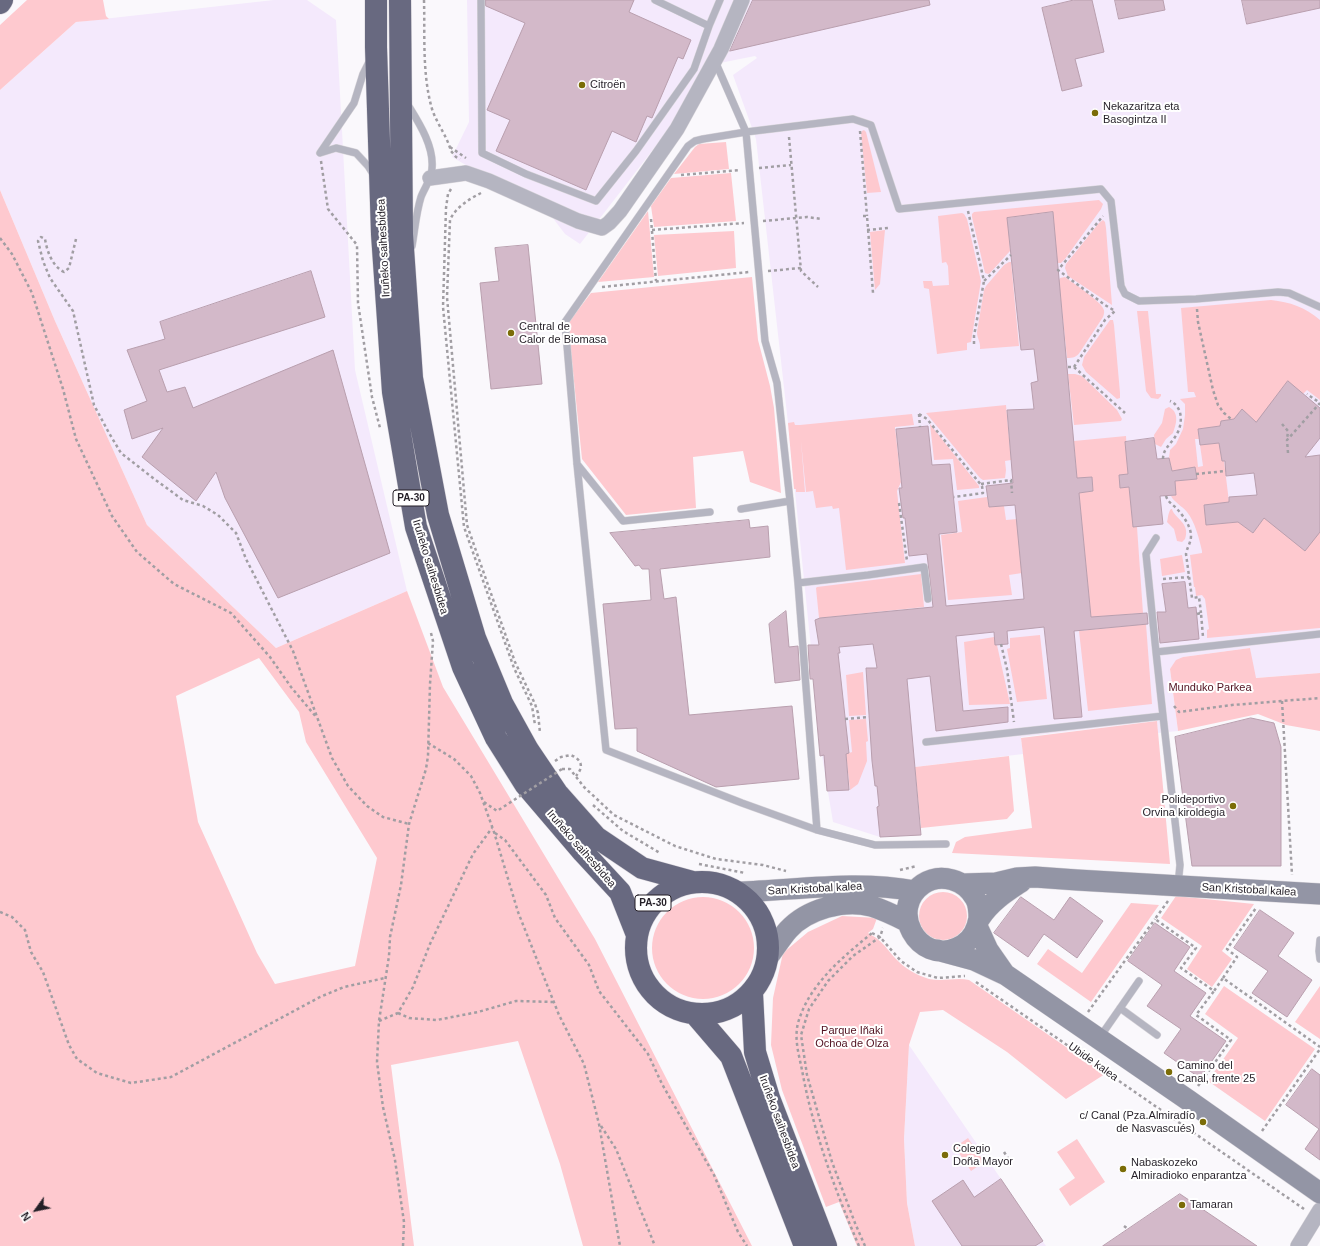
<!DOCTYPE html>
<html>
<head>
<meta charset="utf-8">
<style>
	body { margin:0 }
	#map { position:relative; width:1320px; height:1246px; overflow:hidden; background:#faf8fc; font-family:Arial,sans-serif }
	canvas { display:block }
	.north { position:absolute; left:16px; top:1190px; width:40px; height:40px; -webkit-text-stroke:3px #fff; paint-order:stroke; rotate:237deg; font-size:11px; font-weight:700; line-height:16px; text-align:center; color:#241f27 }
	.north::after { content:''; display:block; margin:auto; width:14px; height:18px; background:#241f27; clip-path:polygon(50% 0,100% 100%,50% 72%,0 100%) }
</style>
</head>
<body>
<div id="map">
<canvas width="1320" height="1246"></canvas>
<div class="north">N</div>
</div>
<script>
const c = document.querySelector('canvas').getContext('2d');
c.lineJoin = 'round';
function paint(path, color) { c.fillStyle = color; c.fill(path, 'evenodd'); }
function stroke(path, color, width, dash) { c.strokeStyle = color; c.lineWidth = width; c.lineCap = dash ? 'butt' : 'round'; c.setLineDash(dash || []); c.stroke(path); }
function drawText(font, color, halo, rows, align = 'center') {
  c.font = font + ' Arial,sans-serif'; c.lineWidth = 4; c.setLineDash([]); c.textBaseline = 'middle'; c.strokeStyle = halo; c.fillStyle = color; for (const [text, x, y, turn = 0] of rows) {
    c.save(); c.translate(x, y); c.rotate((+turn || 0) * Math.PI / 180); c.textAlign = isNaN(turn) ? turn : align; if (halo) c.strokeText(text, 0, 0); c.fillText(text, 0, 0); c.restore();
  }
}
paint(new Path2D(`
	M274,0H307L336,20L355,370L407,591L276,648L147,525L55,321L0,190V90L76,22Z
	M467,0H1320V673L1255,678L1250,648L1183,657L1170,669L1178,731L1158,733L1157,721L1021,737L1023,754L915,767L921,835L880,837L833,822L822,756L788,423L756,139L733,75L757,58L755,56L720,63L580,244L565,234L549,213L452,157L469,122Z
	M909,1045L1001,1179L1046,1246H915L907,1203L904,1139Z`), '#f4e9fc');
paint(new Path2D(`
	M27,0H103L106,16L109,19L76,22L0,90V25Z
	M864,130L866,132L881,192L867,193L861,133L862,131Z
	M726,142L729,169L674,174L695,147L699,144Z
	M731,173L736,221L654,227L651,206L671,178Z
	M0,190L55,321L147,525L276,648L407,591L443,687L595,939L752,1246H583L560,1164L518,1041L391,1065L414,1246H0ZM259,658L299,712L306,742L377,858L355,966L275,984L257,953L198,822L176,696Z
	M1099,200L1103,204L1101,209L1065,259L1061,263H1058L1057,260L1053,212L1008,218L1010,251L990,273L988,274L985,273L972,217V214L974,212Z
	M648,211L654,277L598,282Z
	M962,213L964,214L967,219L981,281L971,342L967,343V350L937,354L929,289L924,288L923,281H932L933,286L949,285L948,266L946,262L942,263L938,216Z
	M1103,220L1105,222L1106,228L1112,305L1068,276L1065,268L1066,264L1099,223Z
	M885,230L880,284L875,290L870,232Z
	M734,231L736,268L658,276L654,235Z
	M1009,262H1011L1019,346L980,349C981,342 977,339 977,332L984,290L986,286L1004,265Z
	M752,277L758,340L770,386L774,408L781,493L750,482L743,451L693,457L696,508L626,515L582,459L568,323L591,293Z
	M1065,277C1073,283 1099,300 1103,308C1105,311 1104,314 1103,317L1080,352C1077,357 1073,358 1067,358L1059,281L1060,278Z
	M1271,300C1290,302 1305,307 1320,320V400L1307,390L1303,394L1256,422L1242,409L1234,419L1221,421L1220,426L1198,429L1199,439H1195L1198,467L1203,466L1200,445L1219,443L1222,461H1224L1229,502L1204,505L1207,525L1238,522L1253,533L1264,518L1320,510V628L1207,638V630L1209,629L1205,599L1202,595L1196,596L1195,587H1194L1190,555L1202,553V551C1199,538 1195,522 1187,512C1182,506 1174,502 1171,496L1176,495L1175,481L1197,479L1195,468L1172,471L1169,458L1170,450L1176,444L1183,429L1185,415V404L1180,399L1196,397L1194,392H1188L1181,308Z
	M1137,311H1148L1156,394H1161V396L1158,399L1151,398L1146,391Z
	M1110,320H1113L1114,325L1120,393V398L1117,399L1086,372L1082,365L1084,357Z
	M1068,374H1075L1082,376L1117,410L1122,419L1121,421L1074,425Z
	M1006,405L1011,460L1005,461L1006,470L1005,478L983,480L980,478L926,413Z
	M1169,407C1180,413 1176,424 1173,433L1166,439L1161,447L1155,444L1154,435L1162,423L1165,409Z
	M912,414L914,425L895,427L901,482L897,491L905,563L846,570L839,508L833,509L832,506L816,508L813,491L806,492L801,441L805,492H796V489H794L788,423L794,422L795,425H800Z
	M930,424L979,486V488L957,490L953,459L934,460Z
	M1126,436L1128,474L1119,475L1120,488L1129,487L1133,527H1137L1143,613L1091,617L1079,493L1093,491L1092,477L1077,478L1074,441Z
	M987,497L989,507L1004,506L1006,520L1017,519L1022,573L1009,575L1012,595L948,600L941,535L962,532L958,501Z
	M1171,509H1172C1174,518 1191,523 1185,539L1182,542L1177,541L1174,529L1167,522C1168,519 1168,512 1171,509Z
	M1182,555L1185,572L1162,576L1160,559Z
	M921,574L924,607L819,618L816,588L817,587Z
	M1146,624L1152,704L1088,711L1079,631Z
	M1040,635L1047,699L1017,702L1007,649L1010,648V638Z
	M994,637L997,645L1010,704L969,705L964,642Z
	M1250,648L1256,678L1320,673V731L1286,725L1258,714L1178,731L1170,669L1176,660L1183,657Z
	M863,672L866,715L849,716L846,675Z
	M866,719L868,741L866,742L867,761L858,784L850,790L846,754L852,752L849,720Z
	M1157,721L1170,864L952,853L956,842L965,837L1032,828L1021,738Z
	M1009,756L1014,811L1007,819L921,828L915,767Z
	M919 916a24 24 0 1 1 48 0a24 24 0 1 1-48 0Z
	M1176,896L1254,904L1222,951L1232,959L1212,987L1187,969L1202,946L1161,918Z
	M652 948a51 51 0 1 1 102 0a51 51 0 1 1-102 0Z
	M1131,903L1159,905L1091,1002L1037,964L1048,949L1082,973Z
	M842,916L877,918L873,929L868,933C883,941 885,947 895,958C904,968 916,975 929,979C943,982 956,977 969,980L1105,1074L1066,1099L1007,1052L943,1010L920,1012L909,1045L904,1139L907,1203L915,1246H857L839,1202L826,1207L782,1090L771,1045L773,998L783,953L808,932Z
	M1224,986L1315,1049L1265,1121L1208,1081L1238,1038L1205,1014Z
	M1320,986V1039L1295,1022Z
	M968,1138L984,1162L971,1171L955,1147Z
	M1077,1139L1105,1182L1070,1206L1059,1189L1075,1178L1057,1152Z`), '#fec9cf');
const building = new Path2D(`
	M486,0H634L629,12L691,40L683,59L678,57L652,118L647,116L636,142L612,131L586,190L496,151L510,120L487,110L525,23L486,6Z
	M753,0H929L930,5L730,51Z
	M1074,0H1092L1104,52L1075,59L1082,86L1062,91L1042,8Z
	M1115,0H1163L1165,10L1119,19Z
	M1242,0H1320V8L1247,24Z
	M1053,212L1077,478L1092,477L1093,491L1079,493L1091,617L1147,613L1148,624L1074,631L1082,717L1054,719L1044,627L1007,631L1008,644L995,645L994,632L956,636L963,711L1008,707V722L936,731L930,676L907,679L921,835L880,837L877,807L879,806L877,786H875L872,761L866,668H877L873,644L839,647L840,653H838L849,753L846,754L849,790L827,791L824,755L820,756L813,679H810L808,645H819L815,620L820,618L933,607L927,554L909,556L905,518H903L899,488H902L896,429L928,426L932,465L950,464L957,532L939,534L946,606L1024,599L1015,505L989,507L986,486L1013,483L1007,410L1034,409L1031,383L1038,381L1034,349L1021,350L1007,218Z
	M528,245L542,384L491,389L480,283L499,281L495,248Z
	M311,271L325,317L159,370L167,392L185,387L193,408L333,350L390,553L278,598L225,498L216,472L196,501L142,457L163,428L132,439L124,410L147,401L127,350L165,339L160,322Z
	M1288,381L1320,408V438L1305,457L1320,455V532L1305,551L1264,518L1253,533L1238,522L1206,525L1204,505L1229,502V497L1257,495L1254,473L1226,476L1225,461H1222L1219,443L1200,445L1198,429L1220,426L1221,421L1234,419L1242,409L1256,422Z
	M1154,438L1157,459L1169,458L1172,471L1195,467L1197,479L1175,481L1176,495L1160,496L1163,524L1133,527L1129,487L1120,488L1119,475L1128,474L1125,442Z
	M749,520L750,528L768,526L770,557L660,569L664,599L676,597L689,715L792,706L799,779L716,787L637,751V728L615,729L603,604L651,600L649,569H642L639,565L635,566L610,533Z
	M1185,582L1188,608L1196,607L1199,639L1160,643L1157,612H1166L1162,584Z
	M786,611L789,647L798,646L800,680L775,683L769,624Z
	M1251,718L1274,723L1281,747V866H1192L1175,737Z
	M1021,897L1054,920L1070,897L1103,921L1077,958L1044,934L1028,957L994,933Z
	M1260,910L1294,933L1278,956L1312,980L1287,1017L1252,993L1268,971L1234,948Z
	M1155,923L1190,947L1174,971L1206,993L1190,1016L1226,1041L1200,1078L1164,1053L1181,1029L1147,1006L1162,985L1128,961Z
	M1312,1069L1320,1075V1160L1305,1149L1319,1129L1286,1105Z
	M1001,1179L1043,1241L1035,1246H962L932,1201L963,1180L974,1197Z
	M1180,1194L1257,1246H1103Z`);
paint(building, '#d3b9c9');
stroke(building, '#b99fae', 1);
const lane = new Path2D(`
	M481,0L482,153L526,174L596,201L636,151L694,69L709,26L720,0
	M655,0L709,26
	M370,60L363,74L354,103L320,153L336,148L356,153L368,166L373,174
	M715,61L746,132L765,341L777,383L790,501
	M408,105C419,123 434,146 432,168C432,178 425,187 421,197C416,213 415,229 412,246
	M577,464L623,521L710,512
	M741,509L790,501L798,583L817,830
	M1156,538L1146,554L1156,652
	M798,583L868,575L924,567L928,599
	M1163,716L1180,865L1178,885
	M926,742L1163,716L1156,652L1320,634
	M946,844L875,845L817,830L742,803L606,750L577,464L565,322L688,146L695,141L703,139L746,132L853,119L871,125L899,209L1101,189L1111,201L1121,286L1125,294L1139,301L1196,299L1278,292L1289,293L1320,307
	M1320,940L1319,951L1320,959
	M1120,1008L1157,1035
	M1100,1037L1139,981`);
const street = new Path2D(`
	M430,178L466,173L489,181L578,221L602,228L609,223L620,211L677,129L721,49L742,0
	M1298,1246L1320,1210`);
const secondary = new Path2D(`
	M963,884L996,883L1017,878L1035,877L1077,880L1320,894
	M739,892C798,890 857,880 915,891
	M979,919C979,911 979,904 975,898C965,880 941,872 923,884C887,909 918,965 957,948C966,944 974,936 977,926C978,923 978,920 980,918C990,902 1006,892 1021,882
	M977,926L988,950L1004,973
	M937,950L974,960L1006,975L1188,1100L1320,1193
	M768,957C775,948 781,938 788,930C807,909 844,899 871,906C884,910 896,916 908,922`);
const highway = new Path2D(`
	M376,0V47L382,234L393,392L416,527L463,667L496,738L525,784L583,852L620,892L637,935
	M400,0L402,234L412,378L438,515L475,638L502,703L528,750L557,793L596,837L642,868L693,882
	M0,3L2,0
	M636 948a66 66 0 1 1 132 0a66 66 0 1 1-132 0Z
	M752,993L755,1052L769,1098L826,1246
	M695,1014L731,1056L805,1246`);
stroke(lane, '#d8d5da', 8);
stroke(street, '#d8d5da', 16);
stroke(secondary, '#d8d5da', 22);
stroke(highway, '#d8d5da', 23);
stroke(new Path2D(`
	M424,0C425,36 422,74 432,109C437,124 447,136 451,151L456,157L460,159
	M860,131L867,216
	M789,137L801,271L818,287
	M450,147L466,158
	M321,161L328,209L357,245L358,303L372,397L380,428
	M759,168L791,165
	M681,175L740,170
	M451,189L448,194L446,208L443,307L464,527L514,668L532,706L535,725
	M481,193C469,199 455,208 450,220L447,297L467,525L515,662L535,704L538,713L540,733
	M968,211L984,281L1011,255
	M863,216H867L873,293
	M651,219L656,281
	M763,221L807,217L822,219
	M652,230L744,223
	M867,230L888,228
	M0,238L12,254L32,293L63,389L76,439L112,516L137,552L174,584L231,613L270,657L291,687L317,718
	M76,239L69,268L64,272C52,266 47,251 45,239L41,237L38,241L43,261L50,278L73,311L94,405L109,433L121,453L153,478L183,500L203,506L218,515L236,533L246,559L293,651L332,758L348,786L367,806L383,817L409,824
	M768,271L801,268
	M602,287L749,272
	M1197,309L1198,322L1213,390L1218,405L1224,413L1231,419
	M974,344V336L984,281
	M1068,367H1074L1125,413
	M1074,367L1105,320L1115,311L1105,305L1058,270L1103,216
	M919,414L927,419L982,486L983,493L954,497
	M919,414L920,427
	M1282,424L1288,431L1287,440
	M1288,453L1287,440L1320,403L1307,394
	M1163,459C1163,449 1170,445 1175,437C1183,426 1184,407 1170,401
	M1196,474L1226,471
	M981,484L1011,480L1012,493
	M1166,496C1168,503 1174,505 1178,510C1184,517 1191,527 1191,536C1191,543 1187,547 1186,554L1192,598L1199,597L1201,613
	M899,503L907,561
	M1163,579L1189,577
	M1197,614L1201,613L1203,637
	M1001,644L1007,669L1014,722
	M1282,701L1292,875
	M1174,706L1179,712L1232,705L1320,698
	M845,719L869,717
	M428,743L454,759L471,776L480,793L494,832L518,912L559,1015L584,1064L599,1124L620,1246
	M555,761L561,757L571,755C582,760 584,767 576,776
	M562,769H570L584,787L614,815L675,846L716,859L763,865L786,871
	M593,805L623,831L660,853
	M495,833L505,840L546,895L555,918L589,965L599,991L648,1054L662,1084L714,1175L738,1232L747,1246
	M699,864L745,873
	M900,870L917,866
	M1168,901L1155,919L1196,948L1181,968L1214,991L1223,978L1320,1047
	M0,912L12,917L25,930L31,952L43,972L69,1045L77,1059L97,1073L131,1083L171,1077L320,997L344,987L385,978
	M872,933L880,937L901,961L917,972L938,978L965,976
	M1223,978L1237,957L1227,949L1256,908
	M976,982L1304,1209
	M1088,1012L1155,919
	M398,1013L409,1018L437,1020L478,1012L516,1001L553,1002
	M379,1021L398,1013L413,987L430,944L473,854L492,828
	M1198,1086L1231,1040L1196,1015L1214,991
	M601,1126L616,1149L655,1246
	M1262,1131L1320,1049
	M1004,1152L1013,1166
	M1124,1226L1128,1229
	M403,1246L404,1222L395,1160L383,1107L377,1062L379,1021L389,956L390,937L401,885L409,824L426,769L428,756L430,684L433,641L431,633
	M859,1246C835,1190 813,1131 802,1070C799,1055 794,1039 798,1023C809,984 843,957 872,933
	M865,1246L855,1223L832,1162L807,1075L801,1035L809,1009L828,981L853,956L880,937L883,928`), '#a19ea3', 2.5, [3, 3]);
stroke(lane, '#b5b5c1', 7);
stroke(street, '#b5b5c1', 15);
stroke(secondary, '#9395a5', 21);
stroke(highway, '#686980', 22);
stroke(new Path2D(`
	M484,802L497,811L562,769`), '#a19ea3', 2.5, [3, 3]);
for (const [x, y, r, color] of [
	[582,85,4,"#7b6c07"],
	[1095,113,4,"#7b6c07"],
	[511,333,4,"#7b6c07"],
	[1233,806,4,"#7b6c07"],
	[1169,1072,4,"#7b6c07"],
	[1203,1122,4,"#7b6c07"],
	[945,1155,4,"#7b6c07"],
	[1123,1169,4,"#7b6c07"],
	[1182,1205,4,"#7b6c07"]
]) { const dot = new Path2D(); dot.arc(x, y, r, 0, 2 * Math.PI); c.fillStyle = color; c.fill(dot); stroke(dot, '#fff', 1.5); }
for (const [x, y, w] of [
	[411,498,36],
	[653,903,36]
]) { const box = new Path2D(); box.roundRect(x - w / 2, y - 8, w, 16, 3); c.fillStyle = '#fff'; c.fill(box); stroke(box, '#241f27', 1); }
drawText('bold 10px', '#241f27', null, [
	["PA-30",411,498],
	["PA-30",653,903]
]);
drawText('11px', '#241f27', '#fff', [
	["Citroën",590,85],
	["Nekazaritza eta",1103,107],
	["Basogintza II",1103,120],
	["Central de",519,327],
	["Calor de Biomasa",519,340],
	["Polideportivo",1225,800,"right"],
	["Orvina kiroldegia",1225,813,"right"],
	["Camino del",1177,1066],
	["Canal, frente 25",1177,1079],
	["c/ Canal (Pza.Almiradío",1195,1116,"right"],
	["de Nasvascués)",1195,1129,"right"],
	["Colegio",953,1149],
	["Doña Mayor",953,1162],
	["Nabaskozeko",1131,1163],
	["Almiradioko enparantza",1131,1176],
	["Tamaran",1190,1205]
], 'left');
drawText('11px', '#241f27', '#fff', [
	["Iruñeko saihesbidea",384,248,-93],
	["Iruñeko saihesbidea",430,567,73],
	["Iruñeko saihesbidea",581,849,49],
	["San Kristobal kalea",815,889,-3],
	["San Kristobal kalea",1249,890,3],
	["Ubide kalea",1093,1062,35],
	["Iruñeko saihesbidea",779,1122,70]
]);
drawText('11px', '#511120', '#fff', [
	["Munduko Parkea",1210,688],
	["Parque Iñaki",852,1031],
	["Ochoa de Olza",852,1044]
]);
</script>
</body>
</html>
